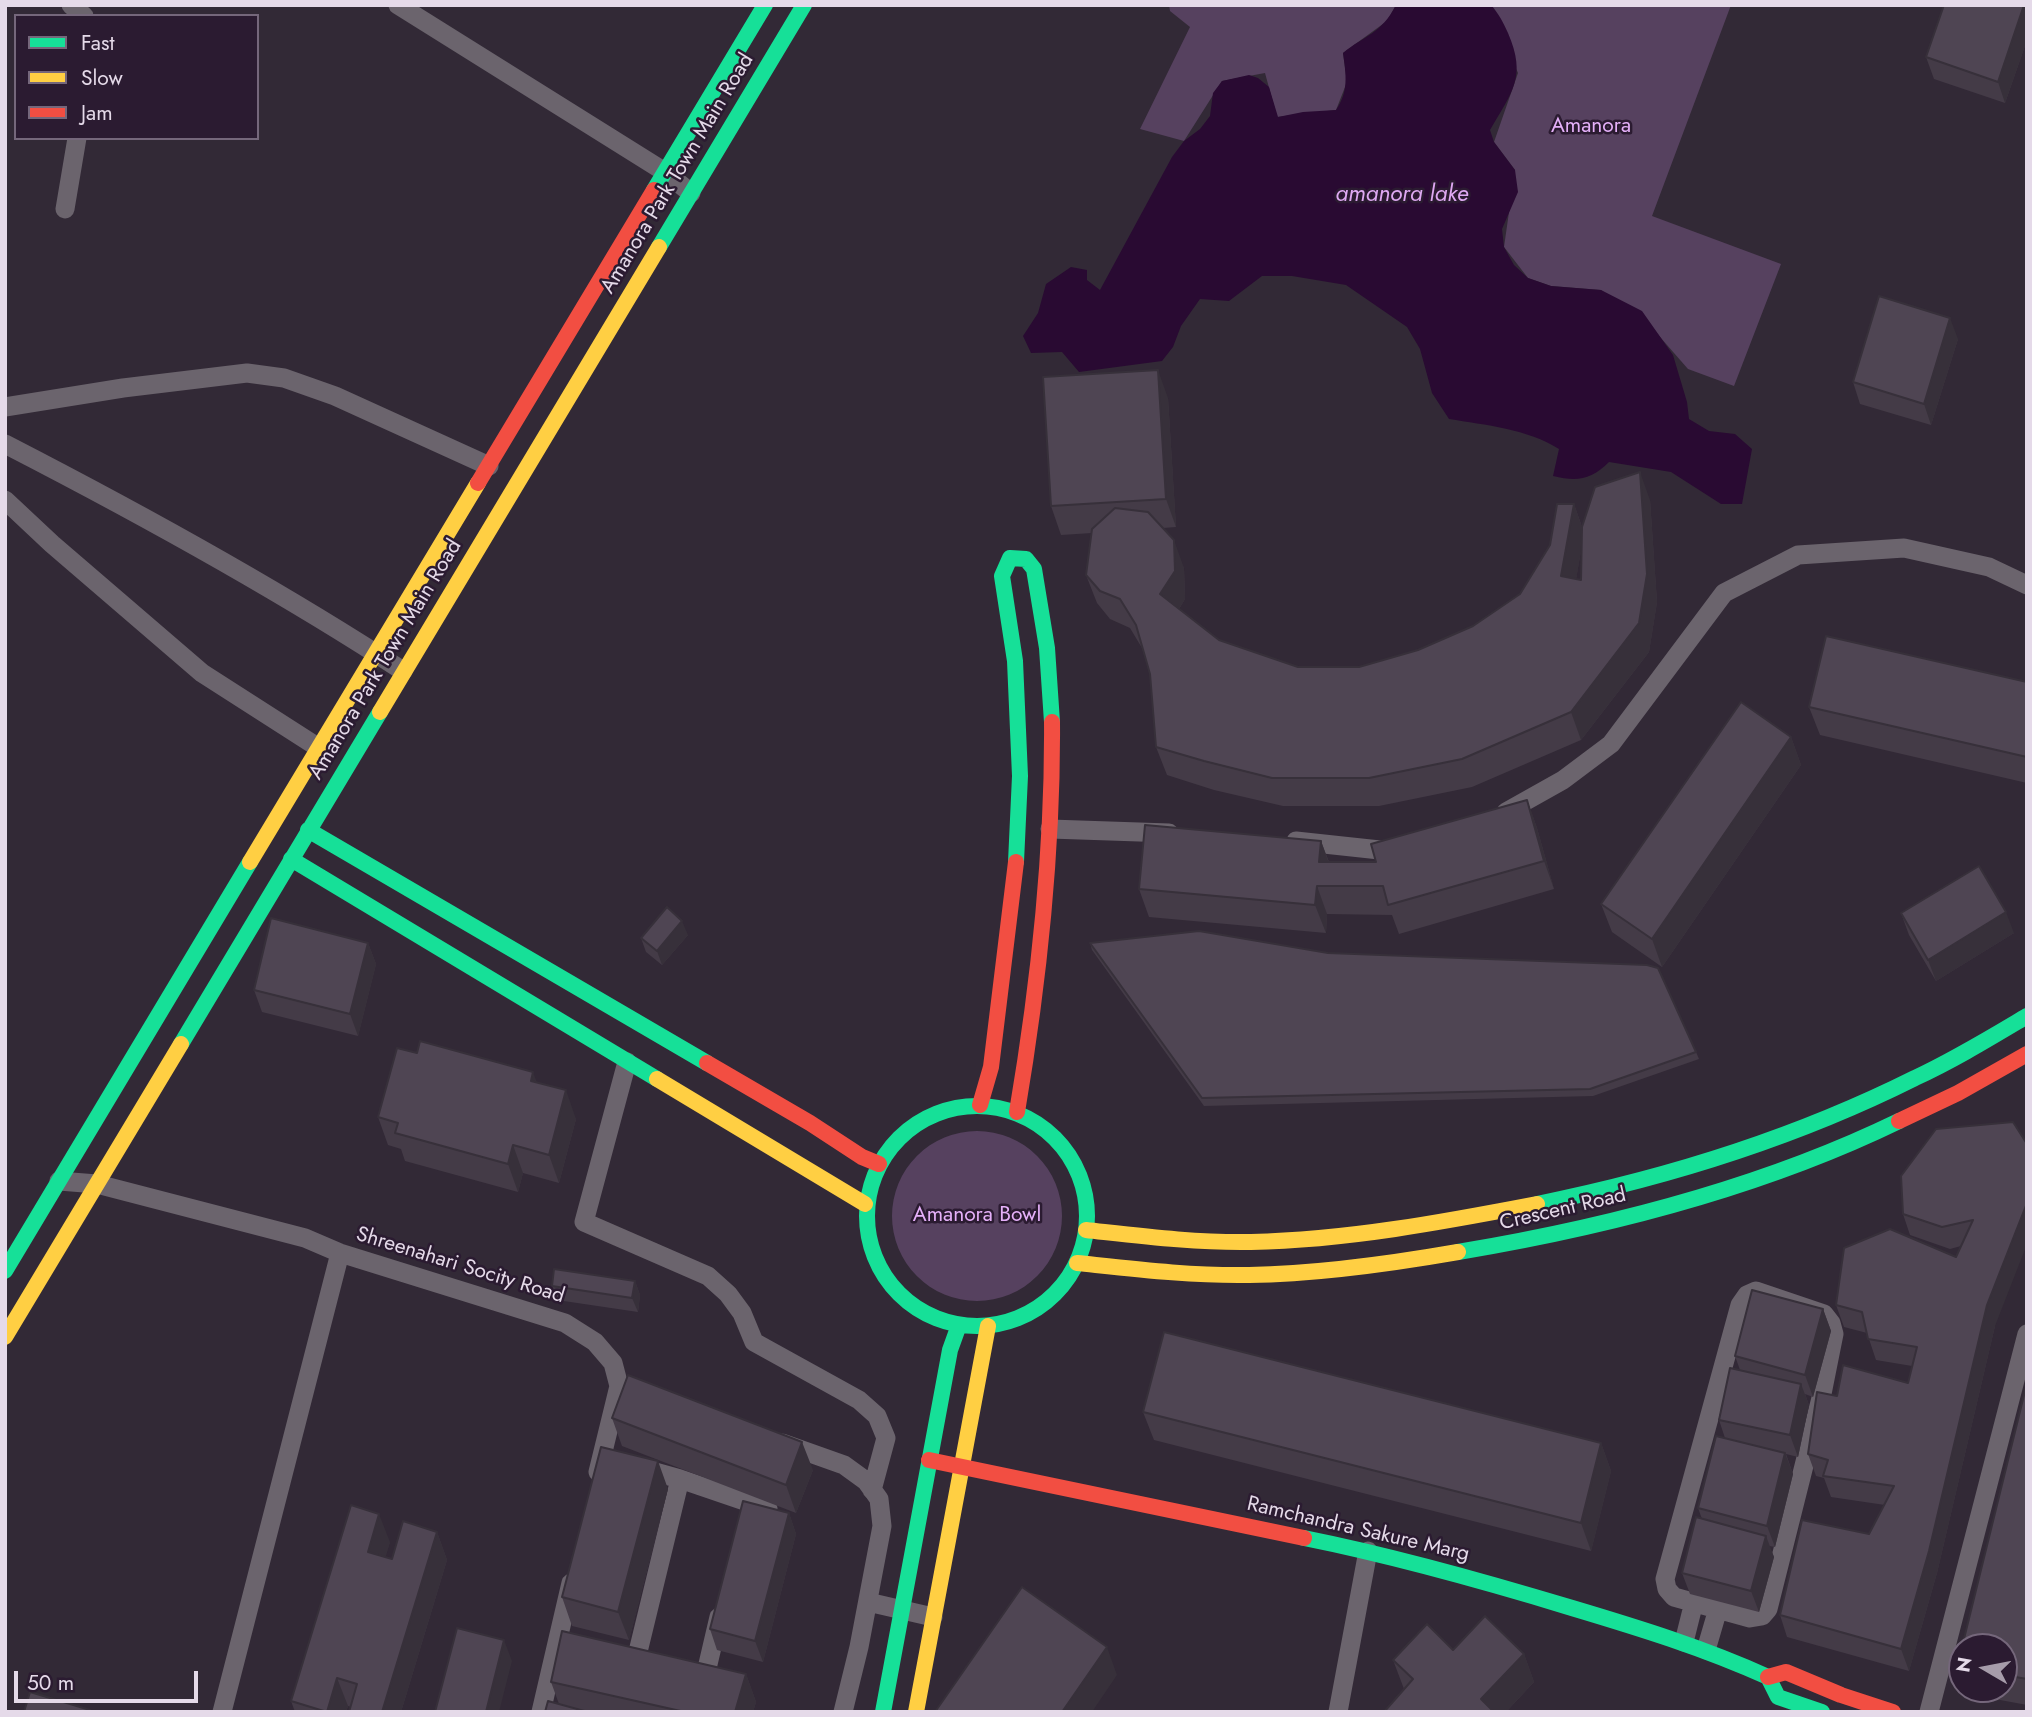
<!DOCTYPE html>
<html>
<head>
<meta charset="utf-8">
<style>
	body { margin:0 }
	#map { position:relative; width:2032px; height:1717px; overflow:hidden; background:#322936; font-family:Jost,sans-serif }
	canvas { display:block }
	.frame { position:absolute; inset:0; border:7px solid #e5dae9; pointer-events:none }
	.legend { position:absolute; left:14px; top:14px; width:245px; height:126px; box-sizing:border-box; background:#2b1b31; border:2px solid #75677b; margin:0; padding:9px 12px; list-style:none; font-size:21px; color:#e5dae9 }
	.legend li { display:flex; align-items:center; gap:14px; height:35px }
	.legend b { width:35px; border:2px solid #75677b }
	.north { position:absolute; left:1948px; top:1633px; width:70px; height:70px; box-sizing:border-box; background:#2b1b31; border:2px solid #75677b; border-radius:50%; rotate:280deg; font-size:19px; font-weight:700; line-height:28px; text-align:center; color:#e5dae9 }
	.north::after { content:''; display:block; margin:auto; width:24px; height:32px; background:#a69caa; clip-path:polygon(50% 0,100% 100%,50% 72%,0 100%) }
	.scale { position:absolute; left:14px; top:1671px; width:184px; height:32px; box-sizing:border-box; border:4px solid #e5dae9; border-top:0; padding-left:9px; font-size:21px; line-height:24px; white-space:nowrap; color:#e5dae9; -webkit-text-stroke:5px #2b1b31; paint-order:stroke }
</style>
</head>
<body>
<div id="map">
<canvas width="2032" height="1717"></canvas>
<div class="frame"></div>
<ul class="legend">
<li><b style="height:9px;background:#16e098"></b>Fast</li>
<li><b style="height:9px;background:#ffcf43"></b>Slow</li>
<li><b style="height:9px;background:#f24e42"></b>Jam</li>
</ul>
<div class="north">N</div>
<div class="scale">50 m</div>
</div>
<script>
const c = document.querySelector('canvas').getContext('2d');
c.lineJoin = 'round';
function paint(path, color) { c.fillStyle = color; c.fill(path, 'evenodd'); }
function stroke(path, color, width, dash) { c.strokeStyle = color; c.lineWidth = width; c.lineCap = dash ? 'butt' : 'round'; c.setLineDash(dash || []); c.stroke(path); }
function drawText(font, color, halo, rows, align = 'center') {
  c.font = font + ' Jost,sans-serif'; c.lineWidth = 5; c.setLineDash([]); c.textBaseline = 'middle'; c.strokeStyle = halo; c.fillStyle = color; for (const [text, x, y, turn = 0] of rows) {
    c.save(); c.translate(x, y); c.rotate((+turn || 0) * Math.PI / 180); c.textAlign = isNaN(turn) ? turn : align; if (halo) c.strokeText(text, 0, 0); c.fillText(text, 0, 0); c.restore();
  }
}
paint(new Path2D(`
	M1169,5H1396L1387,21L1343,53L1347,82L1336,110L1277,117L1265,73L1222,81L1184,141L1140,129L1190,27L1170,11Z
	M1490,5H1731L1652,216L1781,264L1734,386L1688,369L1653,329L1601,290L1551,286L1528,278L1504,247L1515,170L1494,142L1518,73Z
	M892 1216a85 85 0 1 1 170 0a85 85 0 1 1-170 0Z`), '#56415f');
paint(new Path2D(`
	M1396,5H1491C1499,14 1503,22 1508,33C1527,77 1512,92 1490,130L1494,142L1515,170L1518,192L1502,229L1504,247L1514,265L1528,278L1551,286L1601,290L1642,311L1673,355L1687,402L1689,419L1709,431L1735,434L1752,449L1742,504H1721L1671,472L1609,462C1591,480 1577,482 1553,476L1559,449C1528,429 1485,425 1449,419L1432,393L1420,349L1407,327L1346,285L1292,276H1262L1229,301L1200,299L1181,326L1173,347L1162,361L1079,372L1062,352L1031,353L1023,336L1038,313L1046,284L1071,267L1087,270V280L1100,290L1172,157L1184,141L1200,129L1210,116L1213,93L1222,81L1249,75L1258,78L1269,87L1278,117L1303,112L1336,110C1349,91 1346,75 1343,53C1365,35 1381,34 1396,5Z`), '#290a32');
stroke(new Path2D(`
	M71,5L84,16
	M398,5L665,172L691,193
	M65,209L77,138
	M5,407L123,388L247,373L284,378L335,396L489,466
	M5,444C141,514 276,588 403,671
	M5,500L52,544L202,673L319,748
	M1506,812L1563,780L1611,744L1724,593L1798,555L1904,548L1989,567L2027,585
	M1050,829L1169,833
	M1296,841L1389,851L1398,848
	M627,1062L584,1222L708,1276L728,1294L742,1313L754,1342L859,1400L877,1416L886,1438L872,1490
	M59,1181L97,1184L305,1238L340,1253L565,1323L595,1342L613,1363L619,1386L598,1472
	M1756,1291L1824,1314L1831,1323L1834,1334L1822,1394L1768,1609L1762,1616L1750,1618L1674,1597L1667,1589L1665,1579L1740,1305L1747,1295Z
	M782,1443L844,1465L866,1481L879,1499L882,1526L859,1647L843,1712
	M680,1479L768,1509
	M868,1602L933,1617
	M1684,1642L1694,1602
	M1706,1650L1718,1609
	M636,1660L680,1479L637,1467
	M705,1677L719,1617
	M222,1712L340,1253
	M541,1712L571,1583
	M1338,1712L1368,1551
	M1929,1712L2027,1334`), '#6b646d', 19);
stroke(new Path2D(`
	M654,190L765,5
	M659,247L804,5
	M308,830L707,1063
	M291,859L657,1079
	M1016,862L1020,776L1015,661L1002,576L1010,558L1026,559L1034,569L1047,648L1052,722
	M181,1044L380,712
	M867 1216a110 110 0 1 1 220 0a110 110 0 1 1-220 0Z
	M1537,1204C1666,1178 1797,1137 1915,1078C1954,1060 1990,1038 2027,1016
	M1458,1252C1608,1227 1761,1188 1899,1121
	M5,1271L250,862
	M1304,1538C1394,1556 1483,1581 1572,1608C1639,1628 1704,1648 1768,1677L1778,1697L1822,1712
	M883,1712L950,1350L959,1325`), '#16e098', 16);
stroke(new Path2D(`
	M380,712L659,247
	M250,862L478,483
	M657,1079L865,1204
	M1086,1230C1141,1236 1196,1243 1251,1242C1347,1240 1443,1222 1537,1204
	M1077,1263C1134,1269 1191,1276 1249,1275C1319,1274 1389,1264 1458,1252
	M5,1337L181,1044
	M916,1712L988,1326`), '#ffcf43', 16);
stroke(new Path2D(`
	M478,483L654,190
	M707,1063L810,1123L862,1157L879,1164
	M980,1105L991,1067L1016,862
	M1017,1112C1039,982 1053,854 1052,722
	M1899,1121L1958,1093L2027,1054
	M929,1460L1304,1538
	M1768,1677L1786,1672L1841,1695L1893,1712`), '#f24e42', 16);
paint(new Path2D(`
	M1944,5H2027V40L2005,103L1934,79L1926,57Z
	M1958,339L1931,425L1860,404L1853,382Z
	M1168,398L1176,527L1163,528L1184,568L1185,599L1179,609L1219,640L1298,667H1359L1418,650L1473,626L1520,594L1574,504L1582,527L1650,500L1657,602L1649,652L1581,740L1472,787L1379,806H1283L1214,790L1167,775L1156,747L1150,674L1142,648L1130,628L1110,619L1097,603L1086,575L1092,533L1061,535L1051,506ZM1582,545L1581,580L1576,579Z
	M2027,682V783L1820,735L1809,707Z
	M1791,737L1801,765L1662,967L1612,932L1601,904Z
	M1527,800L1537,828L1554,889L1399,934L1392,915L1327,914L1326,933L1149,917L1139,889L1321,841L1329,862H1376Z
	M1901,913L2014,933L1936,981L1909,935Z
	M688,935L662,965L646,952L641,938Z
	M368,943L376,964L358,1036L262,1012L254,990Z
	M1090,943L1328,953L1696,1052L1699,1059L1593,1096L1204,1106L1092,950Z
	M417,1053L537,1082L576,1119L559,1183L523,1173L518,1192L405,1161L401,1149L388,1145L378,1117Z
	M2013,1122L1995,1326L1937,1573L1909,1671L1787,1637L1780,1615L1869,1534L1885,1505L1831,1497L1824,1478L1816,1476L1808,1454L1837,1396L1908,1383L1912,1366L1876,1360L1867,1333L1844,1327L1836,1305L1956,1257L1961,1246L1950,1249L1910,1235L1903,1214Z
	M635,1281L640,1295L638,1312L557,1300L552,1286Z
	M1823,1309L1831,1331L1813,1397L1805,1394L1809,1405L1798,1457L1786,1454L1793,1474L1775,1547L1769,1546L1774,1557L1759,1612L1690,1594L1682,1573L1702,1519L1698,1508L1725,1438L1719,1420L1740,1370L1735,1356Z
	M2027,1383V1705L1968,1694L1966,1689H2004V1647Z
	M1143,1412L1601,1443L1611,1471L1591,1551L1154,1440Z
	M612,1418L813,1470L796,1513L622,1446Z
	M668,1489L629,1640L572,1626L562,1597Z
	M789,1513L796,1534L763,1662L717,1650L710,1629Z
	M437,1532L447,1560L401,1712H349L351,1707L348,1706L346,1712H295L291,1701L390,1542L385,1557L392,1559Z
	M1962,1647V1678L1957,1666Z
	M1453,1650L1524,1654L1534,1682L1506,1712H1384L1404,1689L1393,1660Z
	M746,1674L756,1702L753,1712H545L559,1704L551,1682Z`), '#443b47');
paint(new Path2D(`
	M2024,5L2027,6V40L2005,103L1998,82Z
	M1950,318L1958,339L1931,425L1924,404Z
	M1158,370L1168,398L1176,527L1166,499Z
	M1640,472L1650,500L1657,602L1649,652L1581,740L1571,712Z
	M1574,504L1584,533L1572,604L1561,576Z
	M1174,540L1184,568L1185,599L1171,622L1160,594Z
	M1791,737L1801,765L1662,967L1652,939Z
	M1527,800L1537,828L1554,889L1544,861Z
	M1321,841L1331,869L1319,862Z
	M1317,886L1327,914L1326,933L1315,905Z
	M2006,912L2014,933L1936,981L1928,960Z
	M682,921L688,935L662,965L657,951Z
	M368,943L376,964L358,1036L350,1014Z
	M533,1072L544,1101L531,1081Z
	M566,1090L576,1119L559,1183L549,1155Z
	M513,1145L523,1173L518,1192L508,1164Z
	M2027,1203V1244L1995,1326L1937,1573L1909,1671L1901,1649L1987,1305Z
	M635,1281L640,1295L638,1312L632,1298Z
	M1823,1309L1831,1331L1813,1397L1805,1375Z
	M1801,1384L1809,1405L1798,1457L1790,1435Z
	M802,1442L813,1470L796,1513L786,1485Z
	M1601,1443L1611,1471L1591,1551L1581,1523Z
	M1785,1453L1793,1474L1775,1547L1767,1526Z
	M658,1461L668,1489L629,1640L618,1612Z
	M789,1513L796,1534L763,1662L755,1641Z
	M379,1514L390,1542L379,1580L368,1552Z
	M437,1532L447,1560L401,1712H382Z
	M1766,1536L1774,1557L1759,1612L1751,1591Z
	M504,1640L512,1661L499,1712H486Z
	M1107,1647L1117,1675L1092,1712H1062Z
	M1524,1654L1534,1682L1506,1712H1485L1481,1699Z
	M746,1674L756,1702L753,1712H735Z
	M337,1678L348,1706L346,1712H327Z`), '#37303a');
const building = new Path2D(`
	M1944,5H2024L1998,82L1926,57Z
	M1879,296L1950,318L1924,404L1853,382Z
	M1158,370L1166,499L1051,506L1043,377Z
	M1640,472L1647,574L1639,623L1571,712L1462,759L1369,778H1272L1204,761L1156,747L1150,674L1136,625L1120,599L1100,591L1086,575L1092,529L1115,508L1148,512L1174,540L1175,571L1160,594L1219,640L1298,667H1359L1418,650L1473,626L1520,594L1550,545L1557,504H1574L1561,576L1581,580L1582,527L1595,487Z
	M1826,636L2027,682V757L1809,707Z
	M1741,702L1791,737L1652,939L1601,904Z
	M1527,800L1544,861L1388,905L1383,886H1317L1315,905L1139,889L1145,825L1321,841L1319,862H1376L1371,844Z
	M1979,866L2006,912L1928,960L1901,913Z
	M667,907L682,921L657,951L641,938Z
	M271,918L368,943L350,1014L254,990Z
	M1199,931L1328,953L1647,965L1658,968L1696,1052L1590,1089L1202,1098L1090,943Z
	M420,1041L533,1072L531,1081L566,1090L549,1155L513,1145L508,1164L395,1133L398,1123L378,1117L397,1048L417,1053Z
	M2013,1122L2027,1144V1203L1987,1305L1929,1551L1901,1649L1780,1615L1802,1520L1869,1534L1894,1486L1823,1476L1828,1460L1808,1454L1817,1392L1837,1396L1843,1365L1908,1383L1917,1347L1868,1339L1862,1312L1836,1305L1844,1248L1890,1229L1956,1257L1973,1220L1942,1227L1903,1214L1901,1176L1936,1129Z
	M554,1269L635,1281L632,1298L552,1286Z
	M1752,1290L1823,1309L1805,1375L1735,1356Z
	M1164,1332L1601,1443L1581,1523L1143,1412Z
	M1730,1368L1801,1384L1790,1435L1719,1420Z
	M628,1375L802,1442L786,1485L612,1418Z
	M2027,1383V1679L2004,1675V1647H1962Z
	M1716,1436L1785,1453L1767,1526L1698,1508Z
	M601,1447L658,1461L618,1612L562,1597Z
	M743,1501L789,1513L755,1641L710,1629Z
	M351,1505L379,1514L368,1552L392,1559L403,1521L437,1532L382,1712H349L357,1684L337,1678L327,1712L291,1701Z
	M1696,1517L1766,1536L1751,1591L1682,1573Z
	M1022,1587L1107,1647L1062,1712H935Z
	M1485,1616L1524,1654L1481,1699L1494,1712H1384L1413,1679L1393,1660L1427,1624L1453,1650Z
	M457,1628L504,1640L486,1712H435Z
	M562,1631L746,1674L735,1712H685L551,1682Z
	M1962,1647V1667L1957,1666Z
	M30,1692L90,1710V1712H24Z
	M548,1701L588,1712H545Z`);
paint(building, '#4f4553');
stroke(building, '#37303a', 2);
drawText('21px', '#e5b0f9', '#2b1b31', [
	["Amanora",1591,127],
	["Amanora Bowl",977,1216]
]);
drawText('21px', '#e5dae9', '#2b1b31', [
	["Amanora Park Town Main Road",678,174,-59],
	["Amanora Park Town Main Road",386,660,-59],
	["Crescent Road",1563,1210,-13],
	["Shreenahari Socity Road",460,1266,17],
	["Ramchandra Sakure Marg",1358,1530,13]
]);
drawText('italic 23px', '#dea9f2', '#2b1b31', [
	["amanora lake",1402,195]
]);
</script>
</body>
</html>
